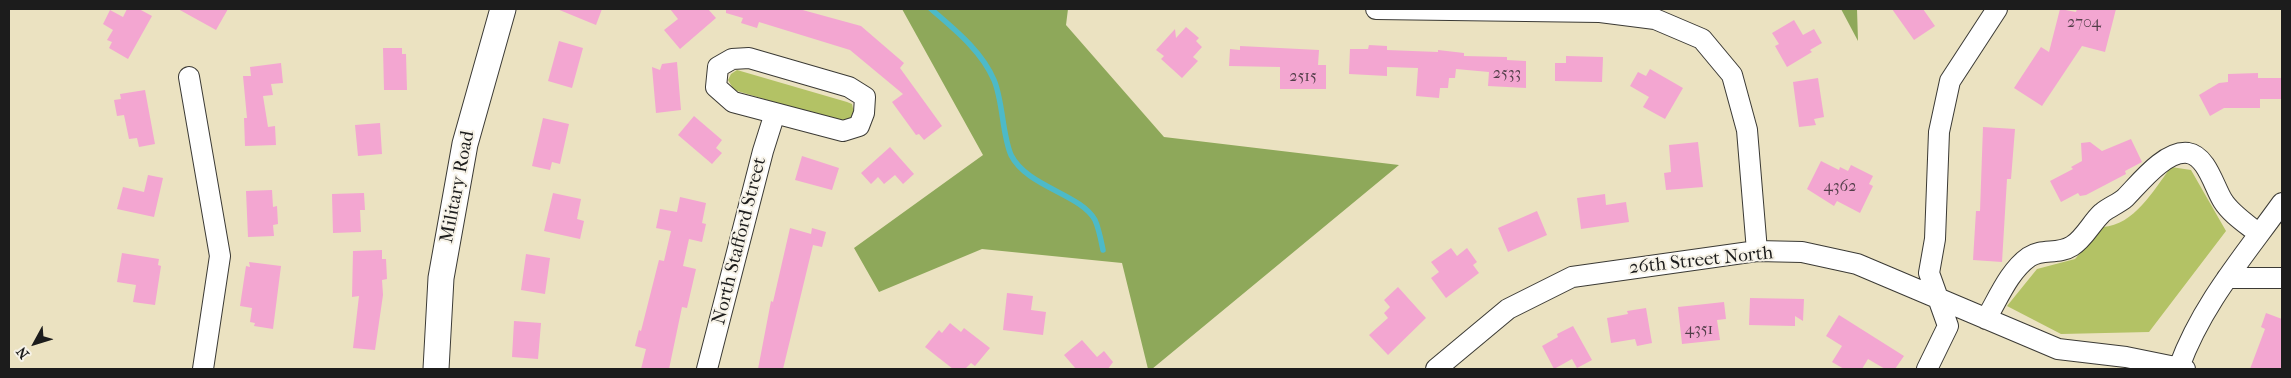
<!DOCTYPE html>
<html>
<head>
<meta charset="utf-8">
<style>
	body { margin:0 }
	#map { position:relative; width:2291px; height:378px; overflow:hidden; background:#ebe2c1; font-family:"IM FELL French Canon",serif }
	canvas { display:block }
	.frame { position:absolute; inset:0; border:10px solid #1c1c1c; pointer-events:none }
	.north { position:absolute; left:10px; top:318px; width:50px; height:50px; -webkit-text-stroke:4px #f7f3e8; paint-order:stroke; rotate:231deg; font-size:14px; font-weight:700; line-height:20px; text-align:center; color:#1c1c1c }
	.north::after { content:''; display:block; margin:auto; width:18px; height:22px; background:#1c1c1c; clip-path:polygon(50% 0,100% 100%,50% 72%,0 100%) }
</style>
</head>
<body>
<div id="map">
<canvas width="2291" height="378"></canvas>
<div class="frame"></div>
<div class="north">N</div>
</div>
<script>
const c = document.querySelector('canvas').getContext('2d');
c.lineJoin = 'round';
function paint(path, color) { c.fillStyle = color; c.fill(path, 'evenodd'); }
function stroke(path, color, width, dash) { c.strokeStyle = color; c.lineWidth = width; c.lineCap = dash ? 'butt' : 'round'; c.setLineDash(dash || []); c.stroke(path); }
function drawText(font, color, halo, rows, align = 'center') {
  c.font = font + ' "IM FELL French Canon",serif'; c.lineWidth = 4; c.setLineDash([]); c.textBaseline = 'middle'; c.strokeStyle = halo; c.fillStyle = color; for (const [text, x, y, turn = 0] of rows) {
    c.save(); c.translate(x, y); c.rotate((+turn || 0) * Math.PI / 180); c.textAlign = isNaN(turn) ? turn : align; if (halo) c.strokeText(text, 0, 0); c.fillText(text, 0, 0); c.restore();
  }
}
paint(new Path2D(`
	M737,70L847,102L852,104L854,113L852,118L841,122L734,90L728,80L731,74Z
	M2171,167L2191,170L2226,231L2149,332L2061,334L2007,306L2037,269L2075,259L2103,227C2134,225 2153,191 2171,167Z`), '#b3c265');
paint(new Path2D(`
	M902,9H1068L1066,25L1164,137L1399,165L1152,369H1148L1122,263L982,249L879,292L854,248L983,155Z
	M1841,9H1857L1858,41Z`), '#8ea85a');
stroke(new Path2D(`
	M931,9C954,29 981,50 994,80C1003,101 1002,134 1011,155C1027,187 1081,194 1095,220C1099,229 1101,240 1103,250`), '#4dbac8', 5.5);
paint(new Path2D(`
	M127,9H139L152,16L128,59L109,48L112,42L107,40L113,30L103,24L110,10L123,17Z
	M178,9H228L216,30Z
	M557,9H602L596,25Z
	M670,9H708L716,18L680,49L664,30L678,19Z
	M726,9H799L861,26L904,63L900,68L942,126L924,140L919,134L916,135L892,102L903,94L850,50L759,22L757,28L741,23L743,18L726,13Z
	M1892,9H1923L1935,26L1914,40Z
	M2060,9L2076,12L2077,9H2116L2105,52L2082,46L2042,106L2014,88L2041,47L2049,52Z
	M1794,20L1803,35L1814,29L1822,43L1810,50L1812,52L1787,67L1775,46L1779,44L1772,33Z
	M1186,27L1199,38L1196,41L1202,47L1193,57L1198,61L1182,78L1161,59L1164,56L1156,50L1175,29L1176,38Z
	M559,41L583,48L572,88L548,81Z
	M1369,45L1387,46V50L1438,52V50L1464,53V56L1507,57V60L1526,61V88L1488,86L1489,72L1456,69L1455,78H1449L1448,88H1440L1439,98L1416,96L1418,68L1387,67V76L1349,74L1350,49H1368Z
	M1240,46L1319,50L1318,65H1326V89H1280V67L1229,66L1230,49L1240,50Z
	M383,48H402V54H406L407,90H384Z
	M1566,56L1603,57L1602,82L1555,81V63H1566Z
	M677,62L681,110L656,113L652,67L660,70L662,64Z
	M281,63L283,83L271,84L273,95L263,96L268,127L275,126L276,145L245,146L244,118H247L243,76H251L250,67Z
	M1650,69L1683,88L1665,119L1643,107L1649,97L1630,86L1638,72L1646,76Z
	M2258,73V78H2282V99H2260V108H2224L2210,116L2199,95L2219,83L2228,82V74Z
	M1818,78L1824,117L1814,119L1816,125L1799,127L1793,82Z
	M145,90L155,144L139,147L137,138L129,139L124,115L117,116L114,100L121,99L120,94Z
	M694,116L722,140L716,148L722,153L712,164L678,135Z
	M543,118L569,124L560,164L552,162L550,170L532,166Z
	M380,123L382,154L358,156L355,125Z
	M1983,127L2015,129L2011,179H2007L2002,262L1973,260L1976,211H1980Z
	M2131,139L2142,162L2125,171L2126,174L2086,195L2080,196L2078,193L2061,202L2050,181L2073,169L2071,167L2082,161L2081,143L2090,142L2102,151Z
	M1698,142L1703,187L1666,190L1664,173L1671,172L1669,145Z
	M890,147L914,174L903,184L895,175L884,184L878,177L871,184L861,173Z
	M802,156L839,168L832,190L795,180Z
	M1821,161L1839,170L1840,167L1848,171L1851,165L1873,176L1869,184L1873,186L1860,213L1837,201L1834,206L1807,189Z
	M148,175L163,178L154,217L117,209L123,187L144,192Z
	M272,190L273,207L277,206L278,224L273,225L274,236L248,237L246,191Z
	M364,193L365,210H360L361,232L333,233L332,194Z
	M553,193L581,199L577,219L584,221L580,239L544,231Z
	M1605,194L1606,205L1626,202L1629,222L1581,229L1577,198Z
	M680,197L706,203L702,223L706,224L702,242L689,239L683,266L696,269L687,308L682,307L669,369H641L646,349L635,346L639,330L641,331L659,260L664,261L671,231L656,228L660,209L677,212Z
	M1537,211L1547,235L1508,252L1498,228Z
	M790,228L811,234L812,228L826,232L822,247L813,245L783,369H758L771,301L773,302Z
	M1451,248L1457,256L1467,248L1477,262L1473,265L1479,273L1446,298L1431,278L1439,272L1431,262Z
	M382,250V259H386L387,279L382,280L383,295L375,350L353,348L359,296L352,297L353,251Z
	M122,253L159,259L158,265L161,266L155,305L133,302L136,285L117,282Z
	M526,254L550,258L545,294L521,290Z
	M249,262L281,266L273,329L254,326L255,323L250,322L252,308L240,306L246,266L250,267Z
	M1398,287L1426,318L1388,355L1369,335L1388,318L1384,313L1390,307L1384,300Z
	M1007,293L1033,296L1031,310L1046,312L1043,335L1003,330Z
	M1750,298L1804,299L1803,321L1795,316V326L1749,325Z
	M1724,302L1726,319L1717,320L1720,340L1682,344L1678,307Z
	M1646,308L1652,343L1637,346L1635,339L1611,343L1607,318L1628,314L1627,311Z
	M2266,313L2282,319V369H2250L2265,329L2261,327Z
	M1839,315L1904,356L1895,369H1885L1868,359L1862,369H1844L1832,362L1842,346L1826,336Z
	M514,321L541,323L538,359L512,357Z
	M950,323L961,332L964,328L990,348L975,366L971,363L965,369H953L925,347L939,330L942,333Z
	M1573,326L1592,360L1577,368L1572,359L1554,369L1542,346L1558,337L1557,334Z
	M1082,340L1097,357L1104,351L1113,362L1108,369H1076L1064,355Z`), '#f3a6d1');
const minor = new Path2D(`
	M1376,9L1600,12L1655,19L1702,39L1732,75L1747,130L1757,251
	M749,58L849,87L865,97L864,113L859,126L843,131L733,102L716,87L718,67L732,59Z
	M189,77L220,256L203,369
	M2227,278H2282
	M1986,319C1998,299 2009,271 2029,257C2042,248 2058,255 2072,246C2084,239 2092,222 2102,213C2109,207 2118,204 2125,198C2139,184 2165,150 2188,153C2207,156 2214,187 2223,201C2231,214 2247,224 2259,234
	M2179,367C2202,304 2244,256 2282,203
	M707,369L763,151L775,113
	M1436,369L1508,309L1572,277L1757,251L1802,252L1857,264L2058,349L2126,357L2185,369
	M1927,369L1948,326L1929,273L1935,239L1939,132L1950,81L1997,9`);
const major = new Path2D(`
	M436,369L441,278L465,144L503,9`);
stroke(minor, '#3b3a35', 22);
stroke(major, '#3b3a35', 27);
stroke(minor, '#fff', 20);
stroke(major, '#fff', 25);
drawText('16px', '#523e49', null, [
	["2704",2084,23],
	["2533",1507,74],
	["2515",1303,77],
	["4362",1840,187],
	["4351",1699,330]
]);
drawText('19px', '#1c1c1c', '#f7f3e8', [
	["Military Road",458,187,-79],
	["North Stafford Street",740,241,-76],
	["26th Street North",1701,261,-6]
]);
</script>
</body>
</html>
